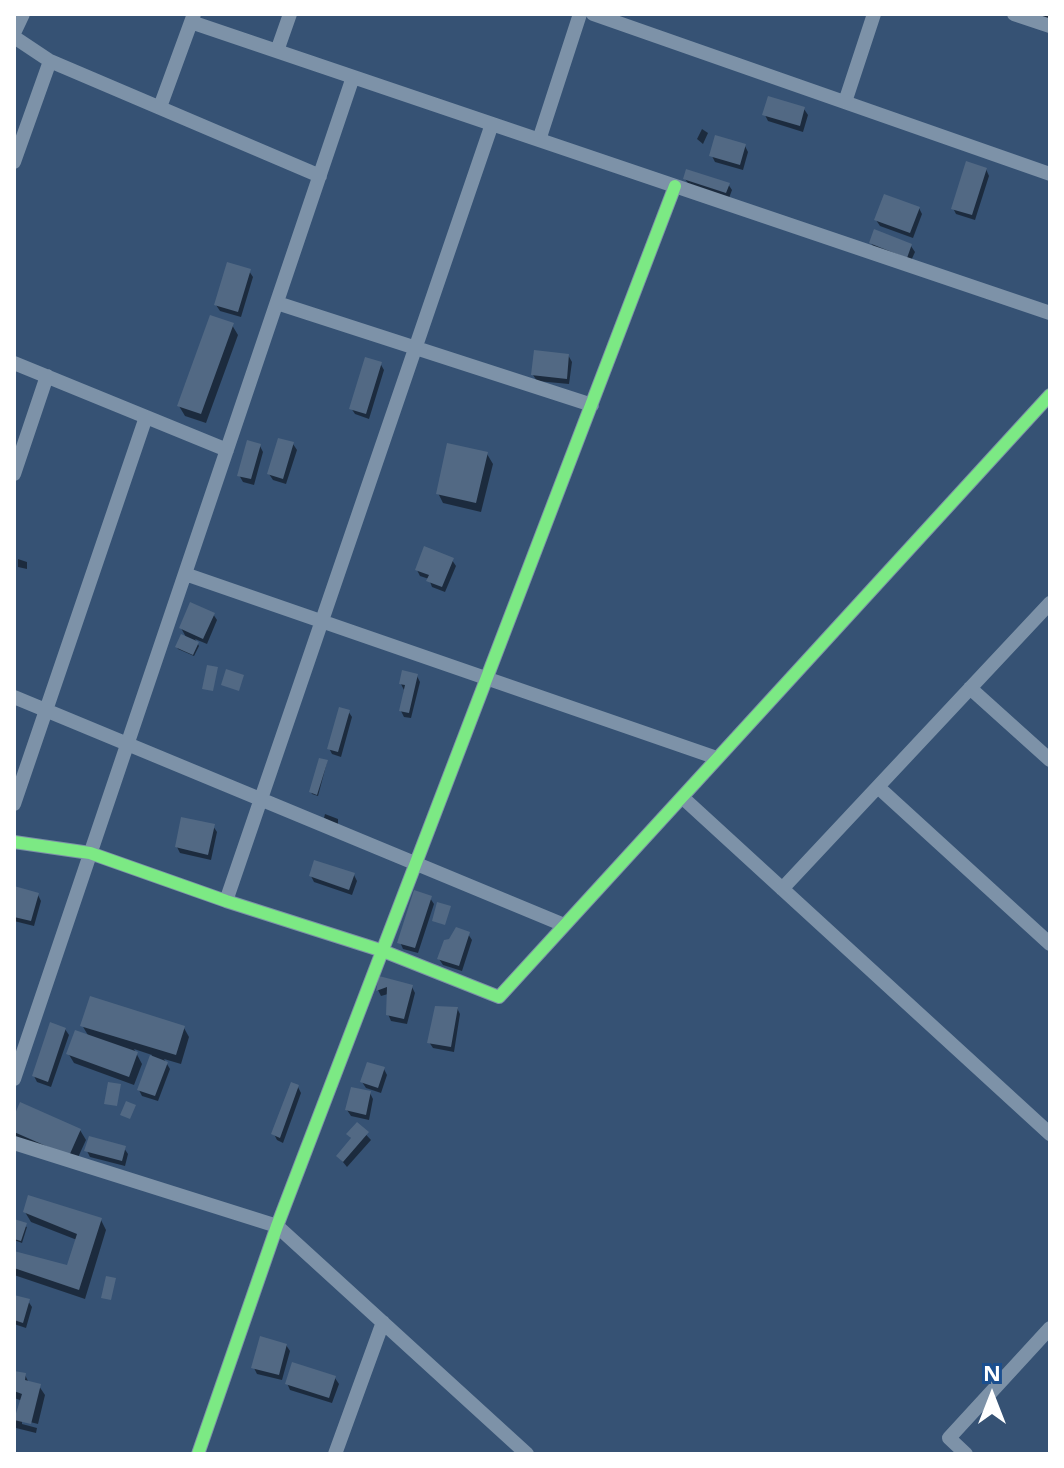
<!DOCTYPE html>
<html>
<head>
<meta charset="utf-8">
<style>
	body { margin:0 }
	#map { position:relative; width:1064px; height:1468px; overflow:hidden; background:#365274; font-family:"Noto Sans",sans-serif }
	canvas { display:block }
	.frame { position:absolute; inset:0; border:16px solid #fff; pointer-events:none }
	.north { position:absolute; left:952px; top:1356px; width:80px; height:80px; -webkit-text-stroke:6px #1b4f8f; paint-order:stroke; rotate:0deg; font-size:22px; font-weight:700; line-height:32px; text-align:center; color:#fff }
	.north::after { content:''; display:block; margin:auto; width:28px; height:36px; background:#fff; clip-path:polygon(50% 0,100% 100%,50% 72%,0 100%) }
</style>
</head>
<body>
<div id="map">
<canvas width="1064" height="1468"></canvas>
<div class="frame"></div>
<div class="north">N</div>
</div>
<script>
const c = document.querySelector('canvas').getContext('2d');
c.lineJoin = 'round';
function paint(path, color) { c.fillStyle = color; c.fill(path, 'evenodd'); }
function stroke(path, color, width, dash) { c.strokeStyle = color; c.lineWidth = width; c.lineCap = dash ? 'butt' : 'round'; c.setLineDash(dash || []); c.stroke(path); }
paint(new Path2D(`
	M1025,14H1050V26Z
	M804,109L808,115L803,132L768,121L765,115Z
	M702,129L708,133L703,144L697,139Z
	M745,146L748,152L743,170L715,162L712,156Z
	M986,169L989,176L975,220L956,214L953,208Z
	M685,179L728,184L732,190L729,198L689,185Z
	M919,208L922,214L913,238L880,226L876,220Z
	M871,243L911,246L915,252L910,263L875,249Z
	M249,271L253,277L241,317L220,311L216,305Z
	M232,325L238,335L206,423L185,416L179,406Z
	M568,355L572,362L569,384L537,381L533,375Z
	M380,363L384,370L369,419L355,414L351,408Z
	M293,444L297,450L286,484L273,480L269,474Z
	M260,446L263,452L254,485L243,482L239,475Z
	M487,454L493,464L481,512L443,503L438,493Z
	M18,559L27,562V569L18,567Z
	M452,560L456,566L445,592L432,587L429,579L420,576L417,570Z
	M213,614L217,620L207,644L195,639L199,646L194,656L178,649L177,647L187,639L181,628Z
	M417,676L420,682L411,718L404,717L401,711L404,690L401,684Z
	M348,711L352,717L341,757L332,754L329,748Z
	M327,762L318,796L312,794L311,792Z
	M325,814L338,819V825L324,818Z
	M213,826L217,832L211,860L180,853L177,847Z
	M354,875L357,881L352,895L314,882L311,876Z
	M14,888L38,895L41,901L34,926L14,921Z
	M430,898L434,904L418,953L403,949L400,942Z
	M468,934L472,940L462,971L443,965L439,959Z
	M381,979L412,987L415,993L407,1024L391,1021L388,1014V994L381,996L378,990Z
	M457,1008L460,1014L454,1052L433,1048L429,1042Z
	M82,1025L184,1028L189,1037L181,1064L164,1059L170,1069L158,1101L142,1096L139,1090L152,1055L134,1049L142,1064L134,1085L74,1063L68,1053L89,1037Z
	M65,1029L69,1035L51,1087L37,1082L34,1076Z
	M384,1069L387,1075L381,1093L366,1088L362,1082Z
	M298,1087L301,1093L283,1143L277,1140L274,1134Z
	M370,1093L373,1099L369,1120L351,1116L347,1110Z
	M14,1121L80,1130L86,1140L75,1164L16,1139Z
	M357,1125L371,1140L347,1167L338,1156L352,1140L349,1134Z
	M124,1148L128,1154L125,1166L90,1157L87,1151Z
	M25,1212L101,1220L106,1230L85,1299L14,1275V1253L68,1268L77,1240L31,1222Z
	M14,1221L27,1227L22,1243L14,1240Z
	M14,1297L28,1301L32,1307L26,1328L14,1324Z
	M286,1345L290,1351L282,1380L257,1374L254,1368Z
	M14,1373L25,1375L29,1383L39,1386L45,1395L38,1424L22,1420V1424L37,1428L36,1433L16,1428L14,1435V1416L18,1417L23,1401L14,1398Z
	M335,1378L339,1384L332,1403L290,1390L287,1383Z`), '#0007');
paint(new Path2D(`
	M768,96L805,107L800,126L762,115Z
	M715,135L746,144L740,165L709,156Z
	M966,161L987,168L972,215L951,209Z
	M686,169L730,183L726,193L683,179Z
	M884,194L920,207L910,233L874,220Z
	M874,229L912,244L907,258L869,243Z
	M227,262L251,269L238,312L214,305Z
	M210,315L234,323L201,414L177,406Z
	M534,350L569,354L567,379L531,375Z
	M365,357L382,362L366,414L349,409Z
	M278,438L294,442L283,479L267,474Z
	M247,440L261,444L251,479L237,476Z
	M447,443L488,452L476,503L436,494Z
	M424,546L454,558L442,587L426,581L429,575L415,570Z
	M190,602L215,613L203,639L179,628Z
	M181,634L199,642L193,655L175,647Z
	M207,665L218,667L213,691L202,689Z
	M226,669L244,675L239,691L221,685Z
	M402,670L418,674L409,713L399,711L405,685L399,684Z
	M339,707L350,710L338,752L327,749Z
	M319,758L328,760L317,795L309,792Z
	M181,817L215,824L208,855L175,847Z
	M314,860L355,873L349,890L309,876Z
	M14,886L39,893L31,921L14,917Z
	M414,890L432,896L415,948L397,943Z
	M437,902L451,906L445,925L432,921Z
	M456,927L470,932L459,966L437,959L444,940L449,939Z
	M379,976L413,985L404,1019L386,1015L387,987L376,991Z
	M90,996L185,1026L176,1055L80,1026Z
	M435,1006L458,1007L451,1047L427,1043Z
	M50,1022L66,1028L48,1082L32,1076Z
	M75,1030L138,1052L129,1077L66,1054Z
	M150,1055L168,1062L155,1096L137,1090Z
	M367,1062L385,1067L378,1088L360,1082Z
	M108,1082L121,1084L117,1106L104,1104Z
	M291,1082L299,1085L280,1138L271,1134Z
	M351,1087L371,1091L366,1115L345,1110Z
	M126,1101L136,1105L130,1119L120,1115Z
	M20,1102L81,1129L69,1156L14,1132V1116Z
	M357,1122L369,1132L343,1162L336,1156L351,1138L346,1134Z
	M89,1136L126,1146L122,1161L84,1151Z
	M28,1195L102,1218L79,1290L14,1268V1251L67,1265L77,1234L23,1212Z
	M14,1219L27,1223L21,1241L14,1239Z
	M106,1276L116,1278L111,1300L101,1298Z
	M14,1295L30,1299L23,1323L14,1320Z
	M260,1336L287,1344L279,1375L251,1368Z
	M292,1362L336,1376L329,1398L285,1384Z
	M14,1371L26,1373L25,1380L41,1384L31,1424L14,1420L22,1394L14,1391Z`), '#526984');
stroke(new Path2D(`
	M593,14L1050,174
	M1014,14L1050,26
	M191,22L1050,313
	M14,33L23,14
	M14,37L50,61L320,176
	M277,51L290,14
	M845,102L874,14
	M160,107L194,14
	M539,140L580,14
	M14,162L50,61
	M277,303L592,405
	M14,363L227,450
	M14,474L47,376
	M185,574L717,758
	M970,688L1050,760
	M14,697L564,925
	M878,787L1050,944
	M682,797L1050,1134
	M14,804L146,417
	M14,842L90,853L226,901L383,951L499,997L1050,395
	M782,889L1050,603
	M226,901L492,124
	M14,1079L353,77
	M14,1143L277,1226L527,1454
	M198,1454L277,1226L675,186
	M335,1454L383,1322
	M966,1454L949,1438L1050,1328`), '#7d92a8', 14);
stroke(new Path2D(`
	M14,842L90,853L226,901L383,951L499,997L1050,395
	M198,1454L277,1226L675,186`), '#7ce984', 12);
</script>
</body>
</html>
